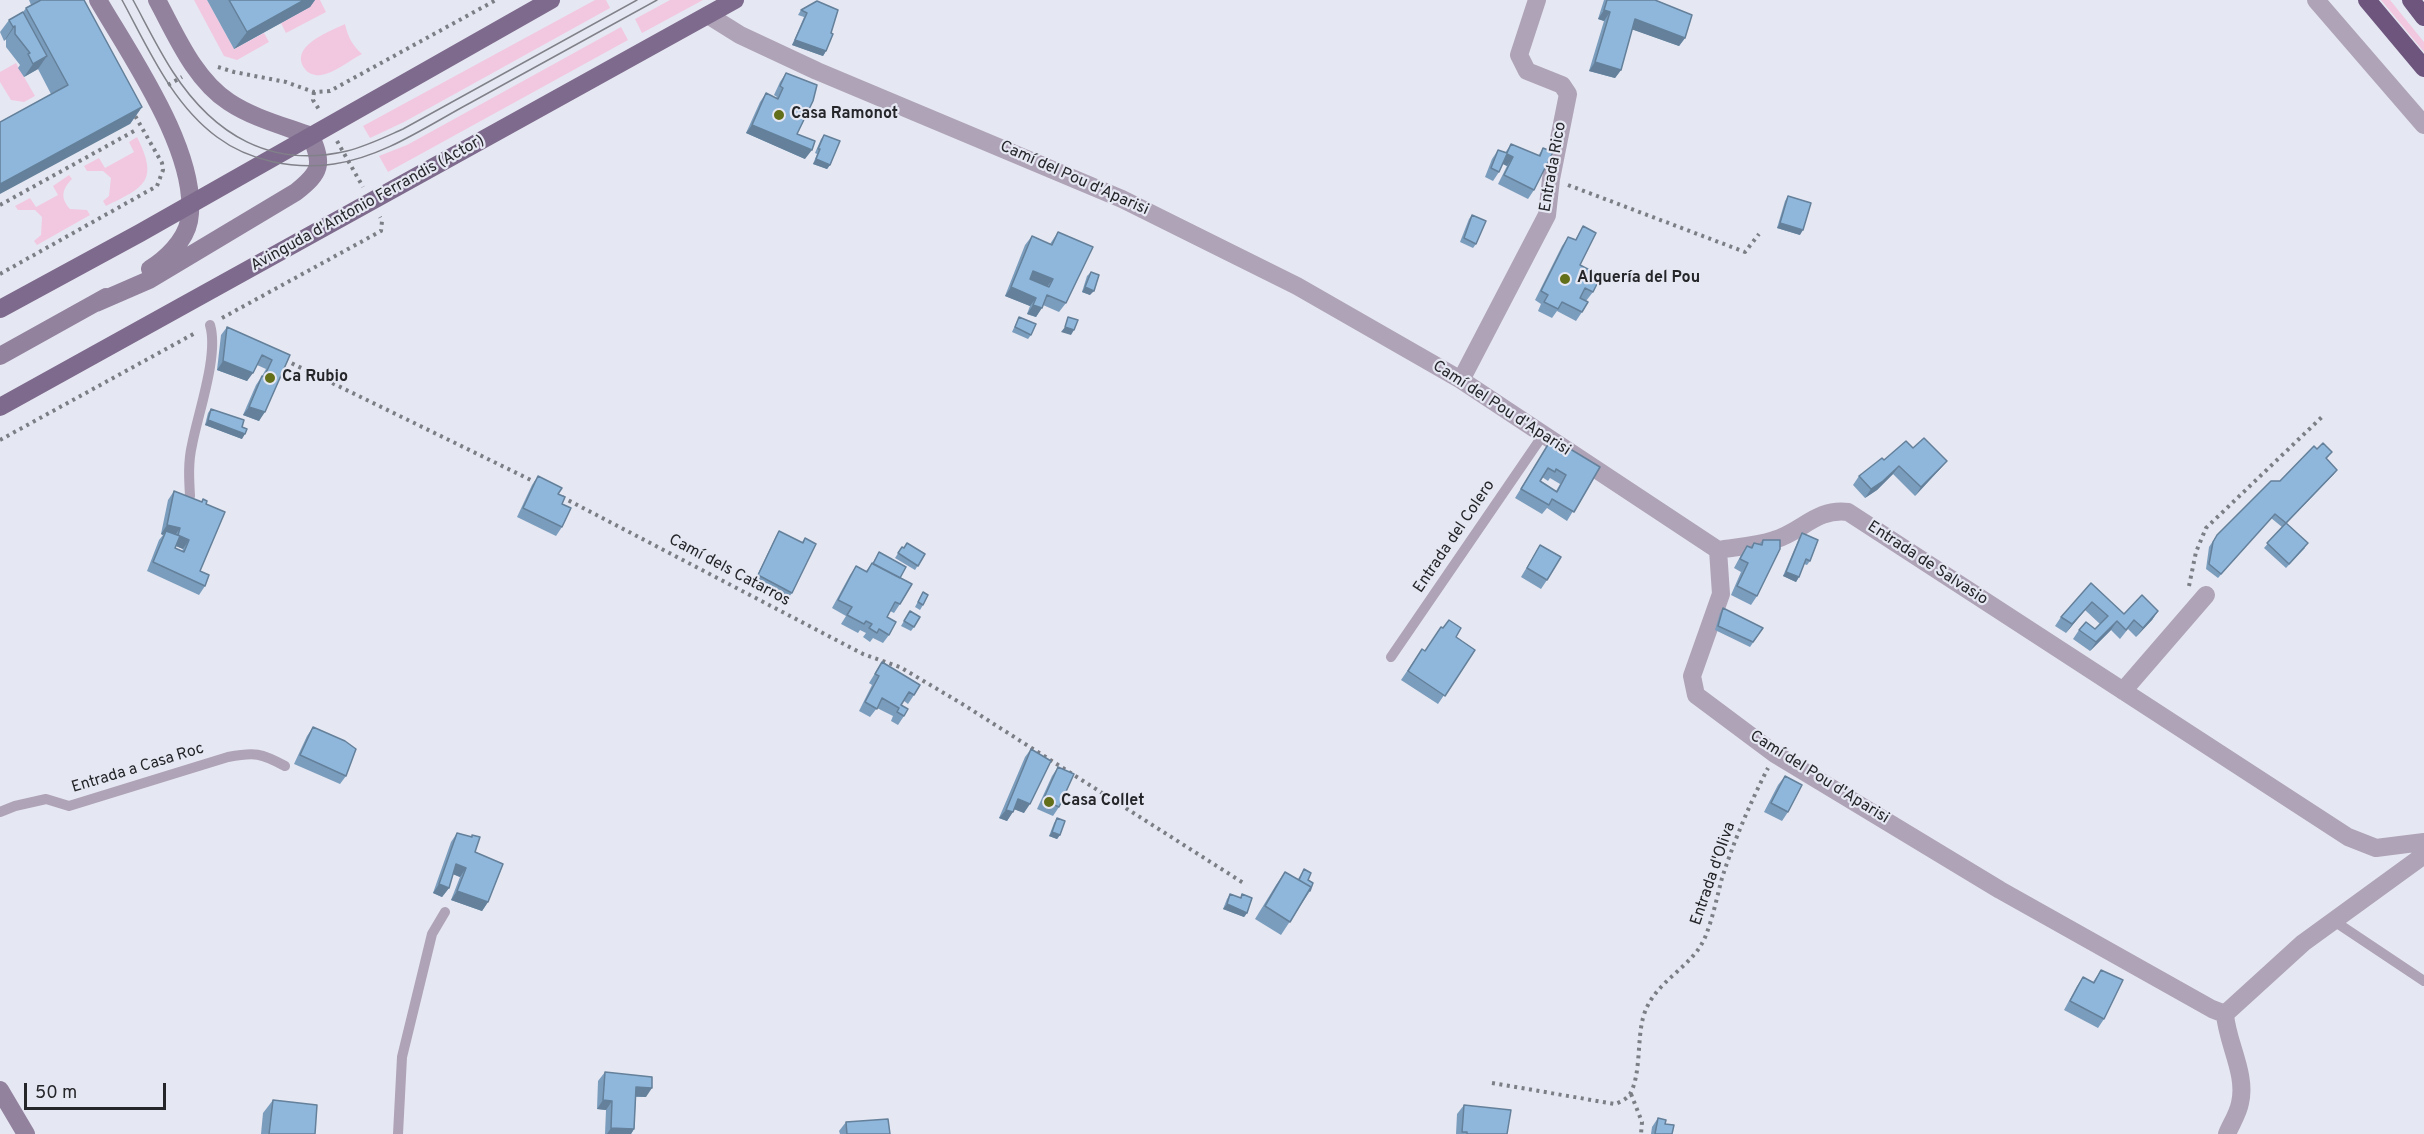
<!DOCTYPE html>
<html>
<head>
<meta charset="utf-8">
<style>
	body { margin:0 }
	#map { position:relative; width:2424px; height:1134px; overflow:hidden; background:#e5e7f2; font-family:Overpass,sans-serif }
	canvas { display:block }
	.scale { position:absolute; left:24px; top:1083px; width:142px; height:27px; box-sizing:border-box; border:3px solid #25262a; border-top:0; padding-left:8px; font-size:18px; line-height:21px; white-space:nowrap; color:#25262a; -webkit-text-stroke:4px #e5e7f2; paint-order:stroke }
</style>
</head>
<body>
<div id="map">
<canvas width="2424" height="1134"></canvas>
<div class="scale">50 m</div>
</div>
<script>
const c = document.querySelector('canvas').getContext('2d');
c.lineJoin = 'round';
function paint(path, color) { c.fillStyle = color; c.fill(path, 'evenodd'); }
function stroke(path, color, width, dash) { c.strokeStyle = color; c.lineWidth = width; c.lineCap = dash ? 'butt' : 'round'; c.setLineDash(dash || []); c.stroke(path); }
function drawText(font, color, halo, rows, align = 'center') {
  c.font = font + ' Overpass,sans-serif'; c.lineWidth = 4.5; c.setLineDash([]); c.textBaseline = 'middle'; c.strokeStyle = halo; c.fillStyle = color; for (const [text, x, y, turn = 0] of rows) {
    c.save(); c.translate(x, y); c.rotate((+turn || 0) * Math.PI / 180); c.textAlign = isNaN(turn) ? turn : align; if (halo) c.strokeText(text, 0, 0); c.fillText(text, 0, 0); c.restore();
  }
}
paint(new Path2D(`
	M194,0H207L234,49L264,33L269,42L237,60L224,56Z
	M306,0H320L326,12L286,33L281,23L310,7Z
	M595,0H606L610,8L404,122L370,138L363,126Z
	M670,0H703L642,33L635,19Z
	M2381,0H2390L2424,42V52Z
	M345,24C348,37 352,45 362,54C350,60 335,73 321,75C316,76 308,74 305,69C288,46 331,31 345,24Z
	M621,27L628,40L388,172L379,156L407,145Z
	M16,63L35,96L24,102L11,100L0,82V72Z
	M137,137C159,181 145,187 106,206L103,201L109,196L111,178L103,171H87L84,166L99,158L105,168L134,152L129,142Z
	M69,175L72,179C62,189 60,198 70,209L87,210L90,215L37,245L34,241L41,235L42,217L35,210H18L15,206L30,198L36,207L58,195L53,186Z`), '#f2c8e0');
stroke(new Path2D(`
	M218,67L234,72L286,82L314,92L330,91L496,0
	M168,85L182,77
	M314,92L313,100L320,111
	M337,141L363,187
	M1568,185L1745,252L1759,234
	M0,205L136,130
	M0,274L157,186L163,170L162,163L134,114
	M222,318L381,231L382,221L380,217
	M285,360L537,483
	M0,440L197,332
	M562,497L863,654L900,667L964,705L1245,884
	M2189,586L2196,552L2206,528L2324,415
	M1492,1083L1615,1104C1620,1102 1626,1100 1630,1094C1641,1075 1637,1040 1643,1018C1653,980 1693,969 1706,935C1713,917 1717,897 1722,878C1734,841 1750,803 1768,768
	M1631,1094L1642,1122L1641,1134`), '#7c7e85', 4, [3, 4.5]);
stroke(new Path2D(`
	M190,496C189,479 188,462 192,445C198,413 219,355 210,325
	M1391,657L1543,435
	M0,812L15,806L46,799L69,806L228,757C255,752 261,753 285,766
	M2334,921L2424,981
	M398,1134L402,1057L432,934L445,912`), '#afa3b7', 10);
stroke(new Path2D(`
	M2316,0L2424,125
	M708,15L740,35L817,71L1122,199L1297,286L1461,380L1718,550L1721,594L1692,676L1696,695L1775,754L2000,890L2212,1009L2225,1014L2303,943L2424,855
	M1461,380L1547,215L1551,179L1568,94L1562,85L1527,71L1519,55L1537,0
	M1718,550C1736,547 1756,546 1774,540C1802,532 1816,508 1848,512L2348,837L2376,848L2424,842
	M2123,691L2206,595
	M2225,1014C2227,1043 2247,1074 2240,1103C2238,1114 2231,1124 2227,1134`), '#afa3b7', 18);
stroke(new Path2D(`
	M98,0C130,55 201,156 189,221C185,241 166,259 150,269
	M96,303L149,280L296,192C321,172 323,165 311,136C284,126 253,118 229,102C194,79 176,35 157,0
	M0,356L106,297
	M0,1090L26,1134`), '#92829e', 18);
stroke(new Path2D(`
	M0,309L140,233L551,0
	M0,407L735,0`), '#7e6a8c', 18);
stroke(new Path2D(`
	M2367,0L2424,68
	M2411,0L2424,17`), '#6d557d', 18);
stroke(new Path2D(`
	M122,0C148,48 172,104 217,137C249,161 294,170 334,164C383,157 427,126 470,103C532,69 595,34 657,0
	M133,0C146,24 158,49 173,72C214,135 271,169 347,151C367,146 385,137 403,129L637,0`), '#808189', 1.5);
paint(new Path2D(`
	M29,0H84L142,107L130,124L51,94L38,69L24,77L18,68L20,65L6,47V39L4,41L0,32L9,20L23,12L26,8L31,5Z
	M207,0H315L310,7L234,49Z
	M1604,0H1655L1685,38L1679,46L1632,29L1621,70L1615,78L1589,71L1604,21L1598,19Z
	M817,1L831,33L826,51L823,56L792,45L804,17L798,15L801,10Z
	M786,73L797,134L805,159L746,133L760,102L766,93L776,98L777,97L774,95L780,82Z
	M824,135L830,165L827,169L813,164L817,154L815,153L821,139Z
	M1511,144L1538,156L1543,148L1534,190L1528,199L1498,184L1507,166L1503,164L1499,172L1493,181L1485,177L1492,159L1498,150L1505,153Z
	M1788,196L1800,235L1777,228L1785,201Z
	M1472,215L1476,244L1473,248L1460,242L1469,219Z
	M1583,226L1580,265L1593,292L1586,301L1582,312L1576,321L1557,311L1552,318L1538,311L1541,304L1535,300L1562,246L1568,237L1575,240Z
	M1058,232L1066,303L1059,312L1043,305L1036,317L1027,314L1030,306L1005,296L1025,245L1032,236L1050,244Z
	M1091,272L1090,295L1082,292L1087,276Z
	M1019,317L1031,335L1028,339L1012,332Z
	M227,327L290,355L259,421L243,415L256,385L262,376L266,369L257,365L247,381L217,370L221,335Z
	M211,409L242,427V439L205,425L208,413Z
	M1552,438L1600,467L1567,521L1547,508L1542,514L1515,498ZM1542,477L1548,481L1550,478L1560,484L1556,491L1540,481Z
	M1913,448L1947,461L1940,469L1915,496L1893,474L1877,490L1865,498L1853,485L1859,476L1884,460Z
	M2317,449L2329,456L2326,459L2334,474L2286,523L2305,548L2286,568L2264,548L2282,527L2271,518L2218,578L2206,569L2209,547L2217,535Z
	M538,476L558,494L562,504V527L556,536L517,517L532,485Z
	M174,491L201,502L203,499L206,504L200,571L205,586L199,595L147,571L159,540L163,535L161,534L168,500ZM176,546L183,549L182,551L175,548Z
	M779,531L802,542L805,538L792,593L789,597L755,580L776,536Z
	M1802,533L1810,561L1807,565L1804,564L1799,577L1796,582L1783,576L1799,538Z
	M1763,540L1757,596L1751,605L1731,595L1741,572L1734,568L1741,555L1747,546L1750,547L1754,543L1759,544Z
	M1540,545L1547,580L1541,589L1521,577Z
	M902,547L925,554L915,570L895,558Z
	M879,552L900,578V604L894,613L890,611L887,617L889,635L883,643L873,638L870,642L863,637L866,633L860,630L858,633L841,624L846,616L832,608L850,575L856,566L866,571L872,563V564Z
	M2091,583L2124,614L2158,611L2152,620L2136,637L2128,629L2120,639L2111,630L2090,651L2073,639L2079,630L2095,629L2100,624L2085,610L2066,633L2055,626L2061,617Z
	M923,592V605L920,610L915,607Z
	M1723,608L1763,628L1750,647L1715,630L1720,613Z
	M910,611L914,627L911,631L901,626Z
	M1456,637L1475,650L1438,704L1401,680L1422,649L1425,651Z
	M882,662L914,695L908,704L904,701L901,705L904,716L898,725L891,721L893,716L877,708L870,717L859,711L872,685L869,683Z
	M313,727L346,776L340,784L294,764L307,736Z
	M1031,749L1024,813L1014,809L1007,821L999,818L1025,757Z
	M1058,767L1059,807L1053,816L1037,809L1052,776Z
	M1785,776L1788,812L1782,821L1764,812L1778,785Z
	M1057,818L1060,835L1057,839L1049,836L1054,823Z
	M457,833L475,852L488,902L482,911L451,900L460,877L453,874L449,888L442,897L433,893L451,842Z
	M1304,869L1308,880L1310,891L1281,935L1255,919L1276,885L1285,872L1298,879Z
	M1230,894L1240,898L1242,894L1247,913L1244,917L1223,909L1227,899Z
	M2101,970L2104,1019L2098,1028L2064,1010L2077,986L2083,977L2093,982Z
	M605,1072L646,1097H636L634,1129L631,1134H605L606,1110L597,1109L598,1081Z
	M273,1100L315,1134H261L263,1113Z
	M1464,1105L1507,1134H1456L1457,1114Z
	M1658,1118L1665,1124L1672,1134H1651L1652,1127Z
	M846,1122L890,1134H840L839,1131Z`), '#7b9dbd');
paint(new Path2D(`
	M304,0H315L310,7L234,49L247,32Z
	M1604,10L1610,12L1604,21L1598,19Z
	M1635,19L1685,38L1679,46L1628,28Z
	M15,26L6,39L4,41L13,27Z
	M795,40L826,51L823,56L792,45Z
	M47,56L38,69L24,77L33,64Z
	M1595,62L1621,70L1615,78L1589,71Z
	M142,107L130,124L0,194V184Z
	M752,125L812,150L805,159L746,133Z
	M1507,154L1513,157L1507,166L1501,163Z
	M816,159L830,165L827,169L813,164Z
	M1780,223L1803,230L1800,235L1777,228Z
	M1033,271L1053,279L1046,288L1027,280Z
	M1011,287L1036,298L1030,306L1005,296Z
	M1085,287L1094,291L1090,295L1082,292Z
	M1033,305L1042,308L1036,317L1027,314Z
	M1065,327L1074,330L1071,335L1061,332Z
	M223,361L253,373L247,381L217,370Z
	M249,407L265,412L259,421L243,415Z
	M208,420L245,434L242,439L205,425Z
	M1947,461L1940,469L1915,496L1921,487Z
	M1899,466L1893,474L1877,490L1865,498L1871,489Z
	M2337,470L2334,474L2283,527L2286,523Z
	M167,525L180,528L174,537L166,531L163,535L161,534Z
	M178,535L189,540L183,549L171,544Z
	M1786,572L1799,577L1796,582L1783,576Z
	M2092,602L2085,610L2066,633L2072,624Z
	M2158,611L2152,620L2136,637L2143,628Z
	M2117,621L2111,630L2090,651L2096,642Z
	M1018,799L1030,804L1024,813L1011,808Z
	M1006,810L1013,812L1007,821L999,818Z
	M1052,832L1060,835L1057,839L1049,836Z
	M456,864L466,868L460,877L450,873Z
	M439,884L449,888L442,897L433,893Z
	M457,891L488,902L482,911L451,900Z
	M1227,904L1247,913L1244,917L1223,909Z
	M636,1087L652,1088L646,1097L630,1096Z
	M603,1100L612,1101L606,1110L597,1109Z
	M611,1128L634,1129L631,1134H607Z`), '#64809a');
const building = new Path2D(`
	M41,0H84L142,107L0,184V122L68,85L26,8Z
	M229,0H304L247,32Z
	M1607,0H1655L1692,15L1685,38L1635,19L1621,70L1595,62L1610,12L1604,10Z
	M817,1L838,10L831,33L833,34L826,51L795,40L807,13L801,10Z
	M23,12L47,56L33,64L28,54L30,53L15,34V26L13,27L9,20Z
	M786,73L817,85L813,101L797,134L815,141L812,150L752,125L766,93L778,99L783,88L780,86Z
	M824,135L840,141L830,165L816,159L820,149H818Z
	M1511,144L1540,156L1543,148L1553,152L1534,190L1504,175L1513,157L1507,154L1499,172L1491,168L1498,150L1507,153Z
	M1788,196L1811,203L1803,230L1780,223Z
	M1472,215L1486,221L1476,244L1464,238Z
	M1583,226L1596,233L1580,265L1601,276L1593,292L1585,288L1580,298L1588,302L1582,312L1562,302L1558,309L1544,302L1548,295L1541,291L1568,237L1576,240Z
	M1058,232L1093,247L1066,303L1047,295L1042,308L1033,305L1036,298L1011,287L1032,236L1052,245ZM1033,271L1053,279L1049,287L1030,279Z
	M1091,272L1099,275L1094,291L1085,287Z
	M1019,317L1036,324L1031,335L1015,327Z
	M1068,317L1078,320L1074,330L1065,327Z
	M227,327L290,355L265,412L249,407L262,376L264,377L272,360L262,355L253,373L223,361Z
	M211,409L244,420L242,427L247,429L245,434L208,420Z
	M1552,438L1600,467L1574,512L1552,499L1549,505L1521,489ZM1548,468L1555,472L1556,469L1566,475L1557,492L1540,481Z
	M1924,438L1947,461L1921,487L1899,466L1883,481L1871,489L1859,476L1882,458L1884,460L1906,441L1913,448Z
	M2323,443L2332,452L2326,458L2337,470L2286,523L2275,514L2221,574L2209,564L2213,542L2217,535L2271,481H2280L2314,446L2317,449Z
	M538,476L562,488L558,494L565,497L562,504L571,508L562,527L523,508Z
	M174,491L202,502L203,499L207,501L206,504L225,512L200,571L209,575L205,586L153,562L166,531L180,536L178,535L180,528L167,525ZM180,536L189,540L184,552L175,548Z
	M2286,523L2308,543L2289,564L2267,543Z
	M779,531L803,543L805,538L816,544L792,593L758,575Z
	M1802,533L1818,540L1810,561L1806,559L1799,577L1786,572Z
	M1763,540H1780V549L1757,596L1737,586L1748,563L1740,559L1747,546L1752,548L1754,543L1762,545Z
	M907,543L925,554L918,566L898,553L902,547L904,548Z
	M1540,545L1561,557L1547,580L1527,568Z
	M879,552L906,567L900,578L873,564Z
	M872,563L912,584L900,604L895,602L887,617L896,622L889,635L879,629L877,633L869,628L872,624L866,621L864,624L847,615L852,607L838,600L856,566L867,572Z
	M2091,583L2124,614L2142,595L2158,611L2143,628L2134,620L2126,630L2117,621L2096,642L2079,630L2086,622L2095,629L2108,616L2092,602L2072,624L2061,617Z
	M923,592L928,595L923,605L918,602Z
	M1723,608L1763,628L1753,642L1718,626Z
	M910,611L920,617L914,627L904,621Z
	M1449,620L1461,628L1456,637L1475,650L1445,696L1408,671L1422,649L1425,651L1441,627L1443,628Z
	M882,662L920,685L914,695L909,692L901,705L908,709L904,716L897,712L899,708L882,698L877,709L865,702L879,676L875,674Z
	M313,727L345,741L356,749L346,776L300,755Z
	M1031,749L1051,761L1030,804L1018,799L1013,812L1006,810Z
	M1058,767L1074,774L1059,807L1043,800Z
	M1785,776L1802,785L1788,812L1771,803Z
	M1057,818L1065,821L1060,835L1052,832Z
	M457,833L472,837V835L480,837L475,852L503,864L488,902L457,891L466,868L456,864L449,888L439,884Z
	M1304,869L1311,873L1308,880L1313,883L1310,891H1309L1311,887L1299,880Z
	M1285,872L1311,887L1290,922L1265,906Z
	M1230,894L1241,898L1242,894L1252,898L1247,913L1227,904Z
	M2101,970L2123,980L2104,1019L2070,1001L2083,977L2094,983Z
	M605,1072L652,1077V1088L636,1087L634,1129L611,1128L612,1101L603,1100Z
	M273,1100L317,1105L315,1134H269Z
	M1464,1105L1511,1110L1507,1134H1467V1132H1462Z
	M1658,1118L1666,1120L1665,1124L1674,1125L1672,1134H1655Z
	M888,1119L890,1134H847L846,1122Z`);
paint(building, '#8fb7dc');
stroke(building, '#64809a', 1.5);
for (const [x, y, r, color] of [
	[779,115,6,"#636f19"],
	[1565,279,6,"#636f19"],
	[270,378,6,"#636f19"],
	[1049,802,6,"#636f19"]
]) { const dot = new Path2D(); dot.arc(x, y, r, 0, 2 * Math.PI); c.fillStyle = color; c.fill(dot); stroke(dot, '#e5e7f2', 2); }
drawText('bold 16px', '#25262a', '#e5e7f2', [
	["Casa Ramonot",791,115],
	["Alquería del Pou",1577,279],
	["Ca Rubio",282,378],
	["Casa Collet",1061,802]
], 'left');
drawText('16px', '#25262a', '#e5e7f2', [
	["Entrada Rico",1554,167,-80],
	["Camí del Pou d'Aparisi",1074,179,24],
	["Avinguda d'Antonio Ferrandis (Actor)",368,204,-29],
	["Camí del Pou d'Aparisi",1501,409,33],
	["Entrada del Colero",1455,537,-56],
	["Entrada de Salvasio",1927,564,33],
	["Camí dels Catarros",729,571,28],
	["Entrada a Casa Roc",138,769,-17],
	["Camí del Pou d'Aparisi",1819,778,32],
	["Entrada d'Oliva",1714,874,-71]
]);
</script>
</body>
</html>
